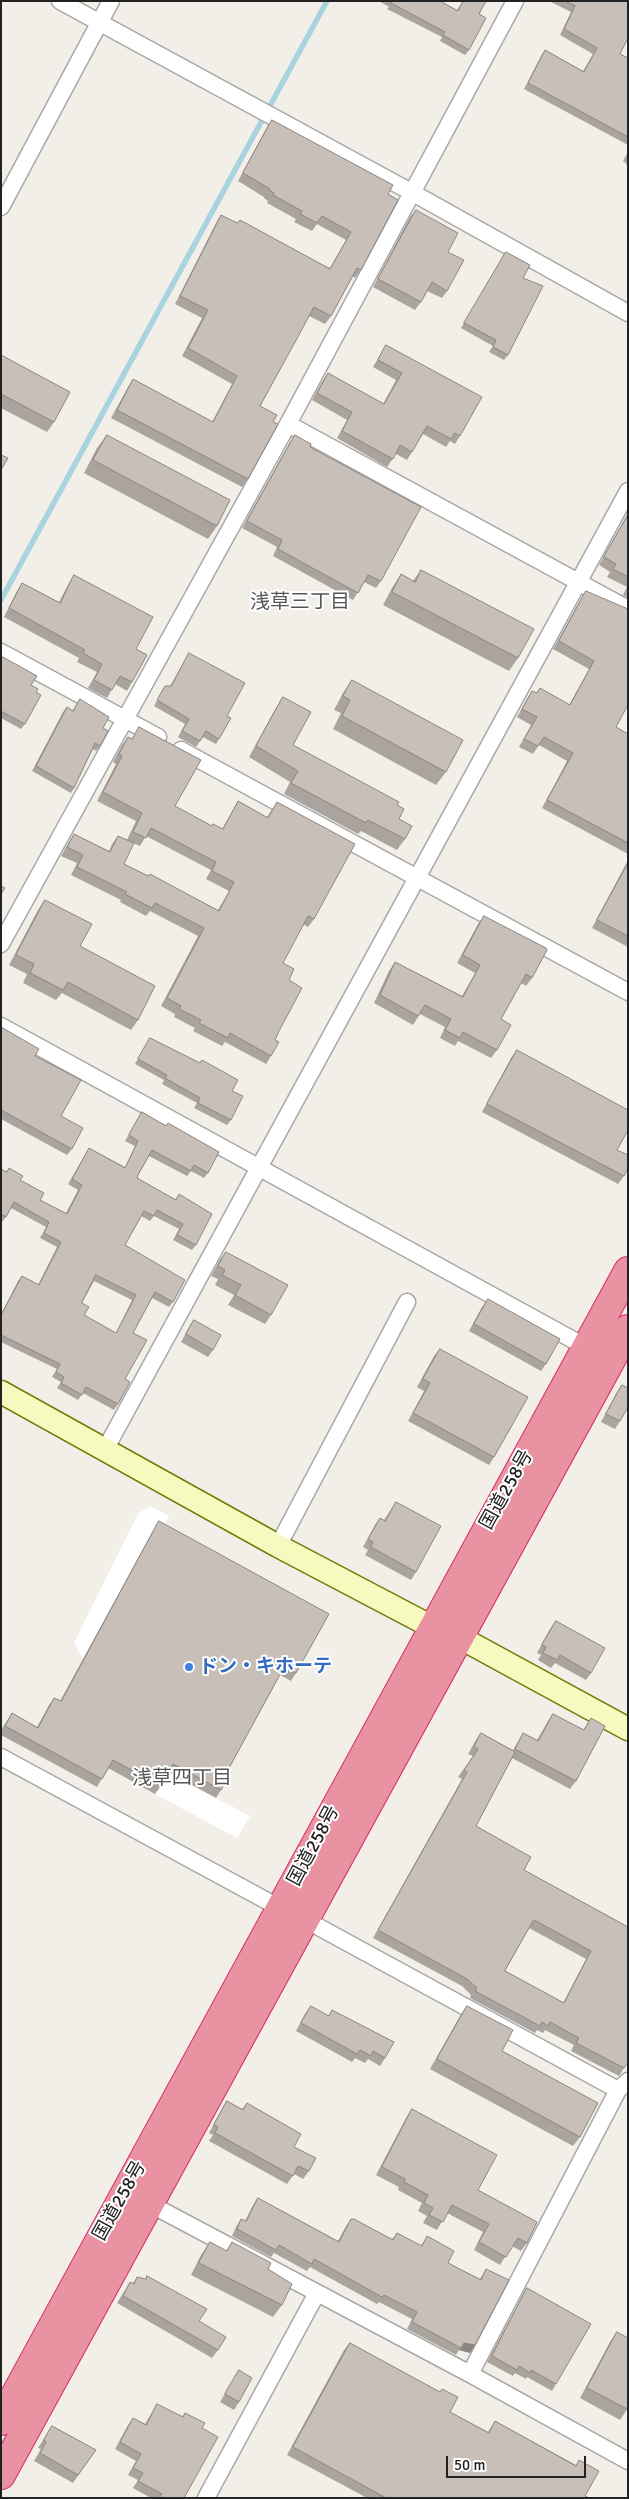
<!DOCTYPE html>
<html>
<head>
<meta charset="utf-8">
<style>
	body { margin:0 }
	#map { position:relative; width:629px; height:2499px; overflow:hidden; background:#f2efe9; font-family:Signika,sans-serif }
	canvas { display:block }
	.frame { position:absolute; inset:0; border:2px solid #222; pointer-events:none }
	.scale { position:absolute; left:446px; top:2456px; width:140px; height:22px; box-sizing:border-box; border:2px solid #222; border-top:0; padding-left:6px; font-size:15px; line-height:18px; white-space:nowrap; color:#222; -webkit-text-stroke:4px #fff; paint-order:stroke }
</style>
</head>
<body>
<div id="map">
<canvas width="629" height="2499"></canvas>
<div class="frame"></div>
<div class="scale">50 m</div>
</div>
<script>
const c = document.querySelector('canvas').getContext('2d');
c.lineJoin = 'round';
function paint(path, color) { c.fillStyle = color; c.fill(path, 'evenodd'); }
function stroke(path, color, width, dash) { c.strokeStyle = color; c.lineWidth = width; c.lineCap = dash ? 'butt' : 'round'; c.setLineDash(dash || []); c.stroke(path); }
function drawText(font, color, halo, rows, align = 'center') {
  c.font = font + ' Signika,"Noto Sans JP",sans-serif'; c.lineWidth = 4; c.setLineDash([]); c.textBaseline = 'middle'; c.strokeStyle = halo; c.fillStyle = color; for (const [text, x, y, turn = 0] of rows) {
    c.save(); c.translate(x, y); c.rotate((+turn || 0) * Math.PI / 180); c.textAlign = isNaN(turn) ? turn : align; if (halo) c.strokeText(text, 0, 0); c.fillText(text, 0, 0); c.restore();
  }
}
paint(new Path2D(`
	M150,1506L169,1516L160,1533L154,1529L83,1659L74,1643L138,1514Z
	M167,1772L250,1816L237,1838L155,1794Z`), '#fff');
stroke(new Path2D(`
	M1,600L327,1`), '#aad3df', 5.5);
const street = new Path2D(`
	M60,1L413,193L628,313
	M1,207L111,1
	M288,424L628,609
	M1,652L158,737
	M181,750L628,992
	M1,944L288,424L515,1
	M1,1026L586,1347
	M106,1448L628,491
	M278,1546L407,1302
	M1,1757L280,1908
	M304,1919L618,2090
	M148,2203L470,2374L628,2461
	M470,2374L618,2090L628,2081
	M206,2498L317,2293`);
const secondary = new Path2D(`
	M1,1392L278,1546L432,1627L459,1637L628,1729`);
const highway = new Path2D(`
	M1,2421L628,1271
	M1,2475L628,1329`);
stroke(street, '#a9a9a9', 19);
stroke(secondary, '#707d05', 25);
stroke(highway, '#dc2a67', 30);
stroke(street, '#fff', 16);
stroke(secondary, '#f7fabf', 22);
stroke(highway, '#e892a2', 28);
paint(new Path2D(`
	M379,1H440L457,10L463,1H486L479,14L469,50L465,55L440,41L442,37L387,9L389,7Z
	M549,1H628L620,54L628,58V145L524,89L541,56L545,50L583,71L593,54L560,35L571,12Z
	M272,120L388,194L361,270L355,278L353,276L331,316L325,324L309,316L260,406L273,422L248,479L242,487L111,418L128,387L133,379L212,422L232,384L182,356L202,318L175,304L216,223L221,215L237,223L330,268L346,240L317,224L312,231L294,222L296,219L267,203L268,201L264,198V197L238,181L266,129Z
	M628,152V166L626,165L627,164L623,161Z
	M416,210L448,252L447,291L442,298L427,291L421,302L415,310L373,287L410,217Z
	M506,252L508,355L504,360L489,352L493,346L461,328Z
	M386,345L460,436L455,444L450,441L446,447L423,434L412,452L407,460L396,454L387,467L337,438L347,420L312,400L323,380L328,373L383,404L396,380L373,367Z
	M1,355L54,422L47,432L1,408Z
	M107,435L217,526L208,539L84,473L97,448Z
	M295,435L310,447L381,581L376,588L364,582L353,600L273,556L277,547L242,528L290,442Z
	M628,513V598L623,595L627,587L607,577L610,572L599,565Z
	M421,570L518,658L509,671L383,605L392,588L401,574L413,581Z
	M74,575L136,649L132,682L127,691L115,684L107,698L88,688L97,672L77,662L79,658L4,617L17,591L22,583L59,602L69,583Z
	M586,591L616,727L628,734V854L542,808L567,761L539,745L533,754L519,747L531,725L517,717L527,699L532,691L536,693L540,688L569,705L589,669L553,649L581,599Z
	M189,653L227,716L219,739L216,744L203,737L196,747L178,737L185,724L154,706L165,686H170Z
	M1,656L31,685L36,692L25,724L21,729L1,718Z
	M352,680L446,772L436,785L333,729L341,713L334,710L343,693Z
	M283,697L293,745L397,805L399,819L405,839L397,850L361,831L358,834L284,794L290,782L249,757L276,708Z
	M80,699L103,728L100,746L96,751L93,749L74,788L71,793L32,771L63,712L67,707L72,711Z
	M139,727L175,806L211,826L222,829L233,810L238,801L267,817L277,802L314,919L308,927L303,924L283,963L289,980L279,1031L275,1040L271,1056L266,1064L225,1042L222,1046L193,1031L195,1028L174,1017L175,1014L161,1006L198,936L150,911L146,916L120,902L121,900L71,875L77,863L61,856L69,842L74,834L109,851L112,844L118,836L127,840L136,821L97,801L116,764L113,762L122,745L128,737L132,739ZM146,836L211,870L206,879L229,891L218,910L124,864L133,843L140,846Z
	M628,860V947L592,928Z
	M45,900L138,1020L131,1030L62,993L56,1000L23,983L27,974L9,965L38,910Z
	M484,916L532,978L526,986L521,983L501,1019L497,1050L491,1058L458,1041L455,1046L440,1038L445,1027L420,1014L413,1025L374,1003L389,971L395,962L462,996L475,973L457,963L478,924Z
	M1,1027L35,1056L61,1116L72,1149L67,1155L1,1119Z
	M150,1038L200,1063L202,1060L232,1091L231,1120L227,1125L194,1108L197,1103L162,1084L164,1080L135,1064Z
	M517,1050L617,1150L624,1176L618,1184L482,1112L511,1058Z
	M142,1112L208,1173L204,1178L191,1171L187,1176L149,1156L138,1175L137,1178L175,1200L179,1194L196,1245L192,1250L173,1240L179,1229L154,1216L150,1221L141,1216L125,1245L173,1302L169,1307L152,1298L133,1333L125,1379L118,1404L114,1410L83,1393L78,1400L57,1388L61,1382L52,1377L57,1369L1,1342V1314L18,1281L22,1276L38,1285L57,1247L40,1238L46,1227L11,1208L6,1217L2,1222L1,1221V1169L6,1172L9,1168L40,1200L66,1213L78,1190L68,1184L89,1148L125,1167L135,1146L125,1141ZM94,1281L132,1300L116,1333L84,1315L82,1303Z
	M226,1252L271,1315L265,1324L228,1305L234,1295L215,1285L218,1279L211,1276L219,1261Z
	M488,1299L546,1364L541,1371L469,1331L482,1307Z
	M194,1320L213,1350L208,1357L181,1342L189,1327Z
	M440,1349L494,1457L489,1465L408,1421L424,1391L417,1387L434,1356Z
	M622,1385L620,1421L615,1429L601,1422L617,1392Z
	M396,1502L416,1572L411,1580L365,1555L368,1550L363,1547L375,1525L380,1518L384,1520Z
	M159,1521L296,1673L291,1681L280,1675L228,1770L221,1790L216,1798L168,1772L161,1786L155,1794L108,1768L97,1787L1,1735V1730L12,1713L37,1727L49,1705L54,1698L60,1701L154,1529Z
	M556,1621L591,1673L586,1680L555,1663L551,1668L538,1660L541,1655L537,1653L550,1629Z
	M553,1714L583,1730L591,1718L576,1781L570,1789L512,1758L476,1826L524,1870L628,1927L624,2068L619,2076L571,2051L574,2045L545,2030L543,2033L537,2030L535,2033L470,1998L471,1995L462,1986L373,1938L462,1779L458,1777L473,1756L468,1754L476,1740L481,1733L513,1750L523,1733L537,1740L548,1721ZM529,1928L586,1959L563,2003L505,1971Z
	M311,2006L328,2016L332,2010L385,2058L380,2066L368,2059L365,2063L355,2058L352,2062L296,2031L305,2014Z
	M467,2006L502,2051L580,2137L573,2146L430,2069L460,2016Z
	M227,2101L242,2109L247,2103L294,2147L309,2171L303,2179L294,2174L287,2184L209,2141L213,2135L209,2133L222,2109Z
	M412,2109L478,2190L527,2243L521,2251L512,2246L500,2265L474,2250L483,2232L447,2213L437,2230L423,2223L427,2216L418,2211L422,2203L398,2190L399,2187L376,2175L406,2118Z
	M258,2198L338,2241L346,2226L351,2219L392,2239L397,2233L421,2246L427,2236L448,2263L480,2279L486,2269L475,2345L470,2353L459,2350L456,2355L407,2329L412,2319L379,2302L377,2304L310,2267L307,2271L274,2253L271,2257L232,2236L236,2227L241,2219L245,2221L253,2205Z
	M210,2242L226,2251L232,2242L268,2269L282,2305L273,2317L191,2275L201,2255Z
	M137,2277L199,2321L218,2350L212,2358L117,2303L130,2282L133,2283Z
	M527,2288L556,2384L552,2391L527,2377L526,2379L515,2373L513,2376L487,2362L523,2295Z
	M617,2332L628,2408L620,2420L580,2398L610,2342Z
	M350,2343L440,2392L442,2389L450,2412L488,2432L495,2421L576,2465L579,2460L585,2496L589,2498H367L287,2455L344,2350Z
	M239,2370V2402L234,2410L220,2402L234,2378Z
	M157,2404L182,2417L185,2413L202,2428L184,2498H151L133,2488L138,2480L128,2475L136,2461L115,2449L128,2425L133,2418L145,2424Z
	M52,2426L96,2450L73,2483L34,2461L41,2449L38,2448Z`), '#aba49e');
paint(new Path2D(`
	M464,2343L475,2345L470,2353L459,2350Z`), '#8b8681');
const building = new Path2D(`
	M392,1H440L458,11L463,1H486L479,14L486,18L469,50L443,35L445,32L391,3Z
	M565,1H628V38L620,54L628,58V137L528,83L545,50L584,72L597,48L564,29L575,6Z
	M272,120L393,185L388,194L398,200L361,270L357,268L331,316L314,307L294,344L260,406L277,415L273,422L278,424L248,479L117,410L133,379L213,422L237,376L188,348L208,310L180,296L221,215L237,223L240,220L330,269L351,232L322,216L317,223L300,214L302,211L273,195L274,193L269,190L270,189L243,173Z
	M416,210L458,233L448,252L464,260L447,291L432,282L421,302L378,279Z
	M506,252L530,265L523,278L543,286L508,355L493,347L496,340L464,323Z
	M386,345L482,397L460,436L455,433L451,439L427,426L412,452L400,445L393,459L342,431L352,412L317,393L328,373L384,404L402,373L378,360Z
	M1,355L70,392L54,422L1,394Z
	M107,435L230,500L217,526L93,460Z
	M295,435L311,444L310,447L421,507L381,581L368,575L358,593L278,549L282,540L247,521Z
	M1,455L8,458L1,470Z
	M628,515V577L613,569L616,564L604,557Z
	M421,570L534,629L518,658L392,592L401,574L415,582Z
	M74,575L153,617L136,649L147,655L132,682L120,676L112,690L94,680L102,664L83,653L85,650L9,608L22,583L60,603Z
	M586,591L628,609V705L616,727L628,734V843L547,800L573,753L544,737L538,746L524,739L537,717L522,709L532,691L537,693L540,688L570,705L594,661L559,641Z
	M189,653L245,683L227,716L231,718L219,739L206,731L200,741L182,731L189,719L157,700L165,686H171Z
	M1,656L37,676L31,685L38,689L36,692L41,695L25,724L1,711Z
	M352,680L463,740L446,772L342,716L350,700L343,696Z
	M283,697L311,712L293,745L399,802L397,805L404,809L399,819L412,826L405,839L368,820L366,823L291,783L298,771L256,746Z
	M80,699L109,717L103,728L108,731L100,746L95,743L74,788L36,766L67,707L73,711Z
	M139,727L201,760L175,806L212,826L213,824L223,829L238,801L268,818L277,802L355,844L314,919L308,916L283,963L294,969L289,980L302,988L279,1031L275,1040L279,1042L271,1056L230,1033L228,1038L199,1023L201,1020L179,1009L181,1006L167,998L204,928L155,903L152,908L125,894L127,892L77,867L83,855L67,847L74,834L110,852L118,836L134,843L124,864L148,876L150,874L219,911L234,882L212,871L216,862L151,828L146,838L133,832L142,813L103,792L122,756L119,754L128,737L132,739Z
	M628,863V936L597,920Z
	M1,886L5,888L1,894Z
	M45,900L92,924L80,946L155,986L138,1020L68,982L63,990L30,973L34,964L16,955Z
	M484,916L546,948L547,950L532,978L526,974L501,1019L511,1025L497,1050L463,1032L460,1038L445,1030L451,1019L425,1005L418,1016L380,995L395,962L463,997L480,965L463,955Z
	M1,1027L39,1049L35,1056L81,1080L61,1116L83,1128L72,1149L1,1110Z
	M150,1038L200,1063L202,1060L238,1080L232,1091L243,1096L231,1120L198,1103L200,1098L165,1078L167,1075L138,1059Z
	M517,1050L628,1110V1130L617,1150L628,1155V1168L624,1176L487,1104Z
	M142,1112L166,1126L168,1123L219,1152L208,1173L194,1165L191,1171L152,1150L138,1175L137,1178L176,1200L179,1194L212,1214L196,1245L177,1235L183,1224L157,1210L154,1216L144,1211L125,1245L185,1280L173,1302L155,1292L133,1333L147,1340L125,1379L130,1382L118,1404L86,1387L82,1395L61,1383L64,1377L56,1372L60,1364L1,1335V1315L22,1276L39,1285L61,1242L44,1233L49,1222L14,1202L6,1217L1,1214V1169L7,1172L9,1168L23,1176L20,1180L44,1193L40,1200L67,1214L82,1185L72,1179L89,1148L125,1168L138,1141L129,1135ZM96,1275L136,1295L116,1333L84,1315L89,1307L82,1303Z
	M226,1252L288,1285L271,1315L235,1295L241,1285L222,1275L225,1270L218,1266Z
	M488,1299L560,1339L546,1364L474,1324Z
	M194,1320L221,1335L213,1350L186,1334Z
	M440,1349L528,1397L494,1457L413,1413L430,1383L423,1379Z
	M622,1385L628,1388V1407L620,1421L606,1414Z
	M396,1502L441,1526L416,1572L371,1547L373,1542L368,1539L380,1518L385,1521Z
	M159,1521L329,1614L296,1673L284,1667L228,1770L231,1772L221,1790L173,1764L161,1786L113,1760L102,1779L5,1726L12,1713L38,1728L54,1698L61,1701Z
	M556,1621L605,1648L591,1673L560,1655L557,1660L543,1653L546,1647L542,1645Z
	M553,1714L584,1730L591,1718L605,1726L576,1781L515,1749L523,1733L538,1741Z
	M481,1733L515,1752L476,1826L531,1857L524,1870L628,1927V2062L624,2068L576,2043L579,2038L550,2022L548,2026L542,2022L540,2026L475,1991L477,1988L467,1979L378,1930L467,1772L464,1770L478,1749L474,1747ZM534,1920L591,1951L564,2003L505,1971Z
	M311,2006L329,2016L332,2010L394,2042L385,2058L373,2051L371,2056L360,2050L357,2054L301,2023Z
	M467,2006L513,2030L502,2051L598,2103L580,2137L437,2059Z
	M227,2101L243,2110L247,2103L301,2134L294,2147L316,2158L309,2171L298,2166L293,2176L215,2133L218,2127L214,2125Z
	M412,2109L497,2155L478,2190L537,2222L527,2243L518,2238L506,2257L479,2242L489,2224L452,2205L443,2222L429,2215L433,2208L424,2203L428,2195L404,2182L405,2179L382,2167Z
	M258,2198L339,2242L351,2219H354L393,2240L397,2233L422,2246L427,2236L454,2251L448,2263L481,2280L486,2269L509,2280L475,2345L464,2343L461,2348L412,2322L417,2312L384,2295L382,2297L314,2259L312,2264L279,2245L276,2250L237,2229L241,2219L246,2221Z
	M210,2242L227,2251L232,2242L271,2263L268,2269L292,2284L282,2305L199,2263Z
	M147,2276L207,2309L199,2321L226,2337L218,2350L123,2296L130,2282L134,2284L137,2277L146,2279Z
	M527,2288L591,2324L556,2384L531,2370L530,2373L519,2366L517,2370L492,2356Z
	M617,2332L628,2338V2408L627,2409L587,2388Z
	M350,2343L440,2392L442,2389L458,2397L450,2412L489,2433L495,2421L576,2466L579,2460L599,2471L585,2496L589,2498H386L293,2447Z
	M239,2370L252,2378L239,2402L225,2394Z
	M157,2404L183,2417L185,2413L205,2423L202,2428L218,2437L184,2498H159L162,2494L138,2481L143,2473L133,2468L141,2454L120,2442L133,2418L146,2425Z
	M52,2426L96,2450L78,2475L40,2453L46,2442L44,2440Z`);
paint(building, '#c7bfb8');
stroke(building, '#8b8681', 1);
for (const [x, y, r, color] of [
	[189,1667,5,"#3f7fe0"]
]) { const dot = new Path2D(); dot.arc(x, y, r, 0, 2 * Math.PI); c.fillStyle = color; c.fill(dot); stroke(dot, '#fff', 2); }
drawText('19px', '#222', '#fff', [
	["国道258号",507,1490,-61],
	["国道258号",314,1846,-62],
	["国道258号",120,2201,-61]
]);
drawText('bold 19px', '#366cbe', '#fff', [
	["ドン・キホーテ",199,1667]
], 'left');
drawText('20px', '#555', '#fff', [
	["浅草三丁目",300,603],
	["浅草四丁目",182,1779]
]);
</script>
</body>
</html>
